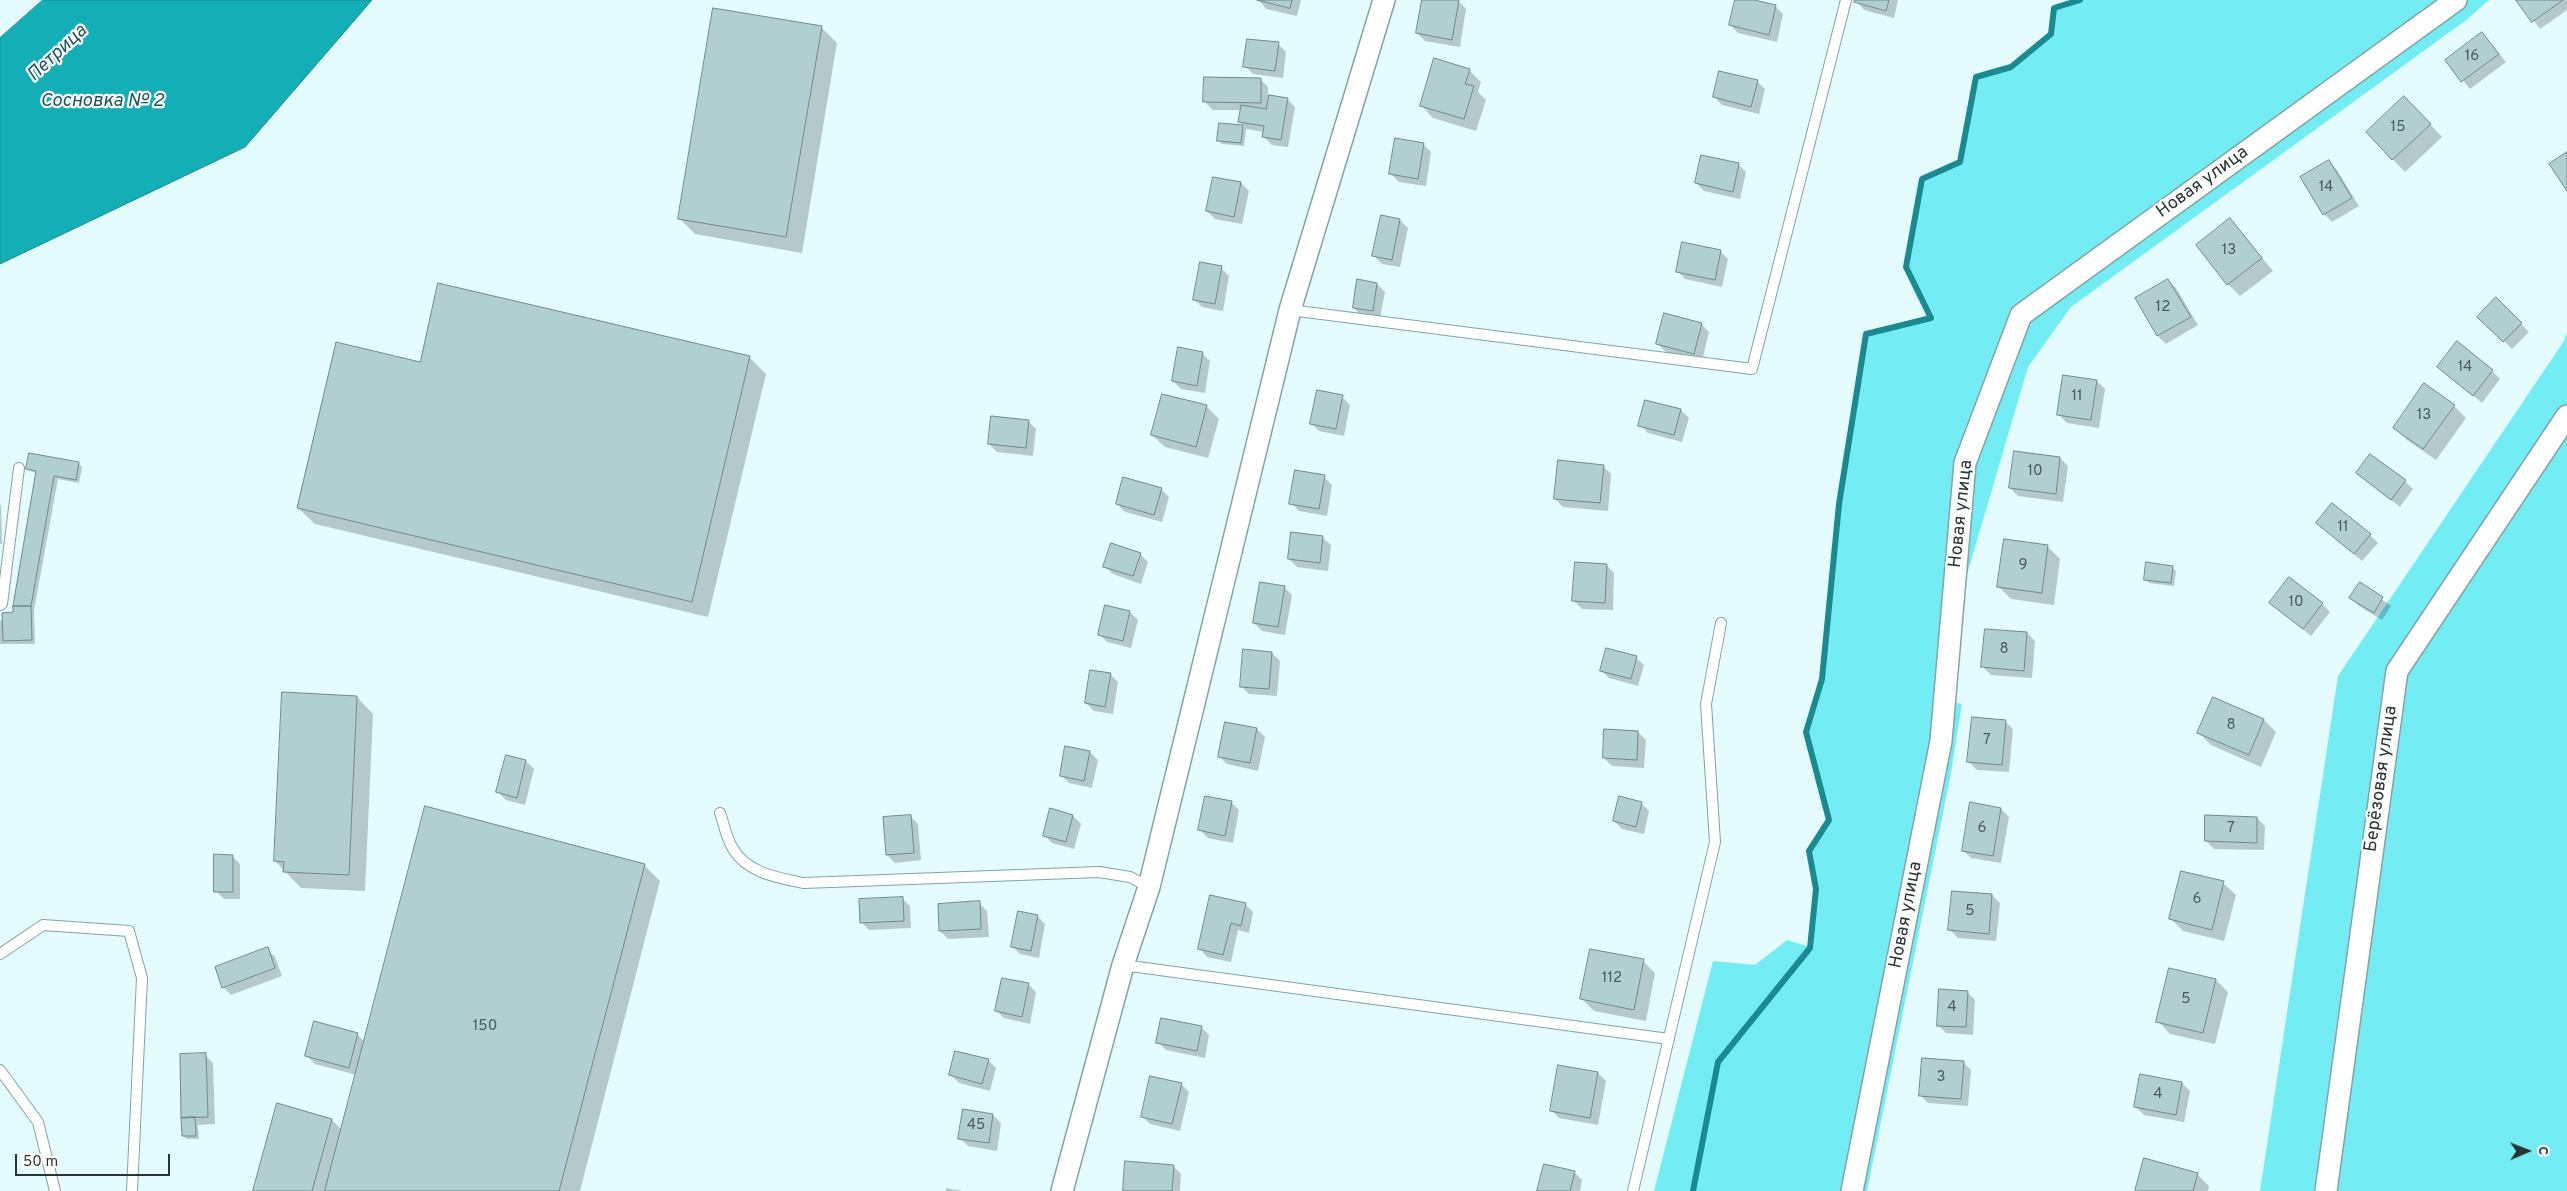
<!DOCTYPE html>
<html>
<head>
<meta charset="utf-8">
<style>
	body { margin:0 }
	#map { position:relative; width:2567px; height:1191px; overflow:hidden; background:#e4fcfd; font-family:Overpass,sans-serif }
	canvas { display:block }
	.north { position:absolute; left:2502px; top:1126px; width:50px; height:50px; -webkit-text-stroke:4px #fff; paint-order:stroke; rotate:89deg; font-size:14px; font-weight:700; line-height:20px; text-align:center; color:#293535 }
	.north::after { content:''; display:block; margin:auto; width:18px; height:22px; background:#293535; clip-path:polygon(50% 0,100% 100%,50% 72%,0 100%) }
	.scale { position:absolute; left:15px; top:1154px; width:155px; height:22px; box-sizing:border-box; border:2px solid #293535; border-top:0; padding-left:6px; font-size:15px; line-height:18px; white-space:nowrap; color:#293535; -webkit-text-stroke:4px #fff; paint-order:stroke }
</style>
</head>
<body>
<div id="map">
<canvas width="2567" height="1191"></canvas>
<div class="north">С</div>
<div class="scale">50 m</div>
</div>
<script>
const c = document.querySelector('canvas').getContext('2d');
c.lineJoin = 'round';
function paint(path, color) { c.fillStyle = color; c.fill(path, 'evenodd'); }
function stroke(path, color, width, dash) { c.strokeStyle = color; c.lineWidth = width; c.lineCap = dash ? 'butt' : 'round'; c.setLineDash(dash || []); c.stroke(path); }
function drawText(font, color, halo, rows, align = 'center') {
  c.font = font + ' Overpass,sans-serif'; c.lineWidth = 4.5; c.setLineDash([]); c.textBaseline = 'middle'; c.strokeStyle = halo; c.fillStyle = color; for (const [text, x, y, turn = 0] of rows) {
    c.save(); c.translate(x, y); c.rotate((+turn || 0) * Math.PI / 180); c.textAlign = isNaN(turn) ? turn : align; if (halo) c.strokeText(text, 0, 0); c.fillText(text, 0, 0); c.restore();
  }
}
paint(new Path2D(`
	M2080,0H2489L2465,21L2071,307L2028,367L1961,595L1945,701L1962,704L1951,773L1867,1191H1654L1713,961L1755,965L1787,940L1810,947L1816,889L1809,851L1829,820L1806,732L1822,679L1839,504L1866,334L1931,318L1906,267L1922,179L1960,162L1976,77L2011,67L2051,34L2054,8Z
	M2567,333V1191H2260L2338,676L2564,341Z`), '#73ecf4');
const water = new Path2D(`
	M43,0H372L245,147L0,264V38Z`);
paint(water, '#14aeb7');
stroke(water, '#1a8a90', 1);
paint(new Path2D(`
	M1259,0H1301L1297,16L1266,9Z
	M1423,0L1458,1L1466,9L1460,47L1425,41L1417,33Z
	M1736,0H1749L1775,6L1783,14L1777,42L1738,33L1730,25Z
	M1856,0H1898L1894,18L1864,10Z
	M2518,0H2567V10L2540,29Z
	M821,27L837,43L802,253L695,234L679,218Z
	M2482,33L2506,62L2470,89L2446,60Z
	M1278,44L1286,52L1283,78L1253,74L1245,66Z
	M1469,70L1481,82L1478,92L1486,100L1476,131L1433,118L1421,105Z
	M1260,79L1268,87V96L1287,99L1295,107L1288,147L1272,145L1264,137V132L1246,129L1244,146L1222,144L1219,141L1220,125L1245,127L1239,121L1241,110H1213L1205,102Z
	M1757,81L1765,89L1759,114L1722,105L1714,97Z
	M2416,109L2442,137L2405,172L2367,132Z
	M1423,144L1431,152L1426,186L1399,182L1391,174Z
	M2329,162L2337,170L2359,206L2332,222L2324,214Z
	M1738,164L1746,172L1740,199L1704,191L1696,183Z
	M1241,183L1249,191L1242,224L1215,219L1207,211Z
	M2230,219L2273,271L2240,296L2228,284Z
	M1400,220L1408,228L1400,267L1382,264L1374,256Z
	M1720,251L1728,259L1722,287L1685,279L1677,271Z
	M1221,268L1229,276L1223,311L1202,307L1194,299Z
	M2168,280L2176,288L2198,325L2166,344L2158,336L2137,299Z
	M1377,284L1385,292L1380,318L1362,316L1354,308Z
	M2496,299L2529,332L2512,349L2479,316Z
	M1701,324L1709,332L1702,361L1666,352L1658,344Z
	M1202,353L1210,361L1205,393L1181,389L1173,381Z
	M749,357L766,374L708,617L315,524L298,508L421,364Z
	M2439,367L2492,371L2500,379L2482,403Z
	M2097,381L2105,389L2099,428L2067,423L2059,415Z
	M1342,397L1350,405L1344,436L1319,431L1311,423Z
	M1206,406L1219,419L1208,458L1165,447L1152,435Z
	M2454,406L2466,418L2436,460L2407,440L2395,428Z
	M1681,410L1689,418L1682,442L1648,433L1640,425Z
	M1028,421L1036,429L1033,456L997,452L989,444Z
	M2060,458L2068,466L2063,502L2018,496L2010,488Z
	M79,464L82,467L79,483L58,479L34,610L35,644H0V621L14,613L37,474L27,469Z
	M1603,466L1611,474L1608,511L1563,507L1555,499Z
	M2357,473L2405,481L2413,489L2400,507Z
	M1324,477L1332,485L1327,516L1299,511L1291,503Z
	M1161,489L1169,497L1162,522L1125,512L1117,504Z
	M0,504L1,505L2,544H0Z
	M2317,523L2370,535L2378,543L2362,561Z
	M1292,534L1323,538L1331,545L1328,571L1297,567L1289,559Z
	M2048,547L2060,559L2054,605L2011,599L1999,587Z
	M1140,554L1148,562L1141,584L1113,574L1105,566Z
	M1606,565L1614,573L1613,610L1582,609L1574,601Z
	M2172,567L2176,571L2174,586L2149,583L2145,579Z
	M2360,584L2391,606L2382,620L2359,606L2351,598Z
	M1284,587L1292,595L1285,635L1262,631L1254,623Z
	M2271,603L2322,604L2330,612L2311,636Z
	M1130,612L1138,620L1131,648L1107,642L1099,634Z
	M2027,633L2035,641L2032,678L1991,675L1983,667Z
	M1272,653L1280,661L1277,696L1249,694L1241,686Z
	M1636,658L1644,665L1638,686L1609,678L1601,670Z
	M1110,674L1118,682L1113,714L1094,711L1086,703Z
	M357,697L373,714L365,891L301,888L275,861Z
	M2214,698L2264,720L2276,732L2261,767L2211,745L2199,733Z
	M2005,721L2013,729L2009,772L1977,770L1969,762Z
	M1257,729L1265,737L1258,771L1227,764L1219,756Z
	M1638,732L1646,740L1644,768L1612,766L1604,758Z
	M1090,752L1098,760L1092,788L1069,783L1061,775Z
	M506,756L526,761L534,769L525,805L506,800L498,792Z
	M1231,802L1239,810L1233,843L1208,838L1200,830Z
	M1641,803L1649,811L1644,834L1622,829L1614,821Z
	M1971,804L2001,809L2009,817L2001,863L1971,858L1963,850Z
	M910,816L918,824L921,860L895,863L887,855Z
	M1073,816L1081,824L1074,849L1052,843L1044,835Z
	M2257,818L2265,826L2264,850L2214,849L2206,841Z
	M232,856L240,864V899H224L216,891Z
	M644,865L660,881L580,1191H254L332,1120L342,1130L357,1075L315,1064L307,1056L357,1034L365,1042Z
	M2223,883L2236,895L2224,941L2183,931L2171,919Z
	M1992,895L2000,903L1996,941L1958,938L1950,930Z
	M902,898L910,906L911,928L869,930L861,922Z
	M979,903L987,911L989,937L948,939L940,931L939,905Z
	M1245,904L1253,912L1249,933L1238,930L1231,962L1207,957L1200,949Z
	M1037,916L1045,924L1039,958L1020,954L1012,946Z
	M267,949L275,957L282,976L231,995L223,987Z
	M1643,961L1655,973L1646,1021L1594,1011L1582,999Z
	M2216,980L2228,992L2215,1044L2170,1034L2158,1021Z
	M1028,984L1036,992L1030,1024L1004,1018L996,1010Z
	M1967,992L1975,1000L1973,1035L1946,1033L1938,1025Z
	M1201,1027L1209,1035L1205,1058L1166,1050L1158,1042Z
	M205,1055L213,1063L215,1124L198,1125L199,1139H187L183,1136Z
	M988,1060L996,1068L990,1091L959,1083L951,1075Z
	M1963,1062L1971,1070L1968,1106L1928,1103L1920,1095Z
	M1598,1073L1606,1081L1598,1125L1559,1118L1551,1110Z
	M2141,1076L2182,1083L2190,1091L2184,1122L2144,1115L2136,1107Z
	M1181,1084L1189,1092L1180,1131L1150,1124L1142,1116Z
	M993,1115L1001,1123L997,1151L968,1146L960,1138Z
	M1173,1166L1181,1174L1180,1191H1125Z
	M1574,1172L1582,1180L1580,1191H1538Z
	M2197,1174L2209,1186L2208,1191H2136Z
	M946,1188L962,1191H946Z`), '#0003');
stroke(new Path2D(`
	M1693,1191L1718,1062L1810,948L1816,889L1809,851L1829,820L1806,732L1822,679L1839,504L1866,334L1931,318L1906,267L1922,179L1960,162L1976,77L2011,67L2051,34L2054,8L2080,0`), '#1a8a90', 6);
const building = new Path2D(`
	M1257,0H1292L1290,8Z
	M1422,0H1459L1452,40L1416,33Z
	M1735,0H1754L1776,5L1769,35L1729,25Z
	M1855,0H1889L1886,11L1854,2Z
	M2516,0H2563L2532,22Z
	M713,8L822,26L786,237L678,219Z
	M2482,32L2499,54L2461,82L2445,60Z
	M1247,39L1279,42L1275,71L1243,67Z
	M1434,58L1470,69L1465,84L1474,86L1464,119L1420,106Z
	M1719,71L1758,80L1751,107L1713,97Z
	M1204,77L1261,78V103L1203,102Z
	M1269,95L1288,98L1281,140L1262,137L1264,126L1238,122L1241,105L1266,109Z
	M2404,96L2431,124L2392,160L2366,132Z
	M1219,123L1243,125L1241,143L1217,141Z
	M1395,138L1424,143L1418,179L1389,174Z
	M2567,152V191L2549,164Z
	M1701,155L1739,163L1733,192L1695,183Z
	M2329,160L2352,198L2323,215L2300,177Z
	M1213,177L1241,182L1234,217L1206,211Z
	M1381,215L1400,219L1392,260L1372,256Z
	M2230,218L2262,258L2227,285L2196,245Z
	M1682,242L1721,250L1715,280L1676,272Z
	M1200,262L1222,266L1215,304L1193,300Z
	M1357,279L1377,283L1373,311L1353,308Z
	M2168,279L2191,317L2157,336L2135,298Z
	M438,283L750,356L692,602L297,508L336,342L420,362Z
	M2496,297L2522,323L2503,342L2477,317Z
	M1664,313L1702,323L1694,354L1656,344Z
	M2457,341L2493,370L2473,396L2437,367Z
	M1178,347L1203,352L1197,386L1172,381Z
	M2063,375L2097,380L2091,420L2057,415Z
	M2424,383L2455,405L2423,449L2393,428Z
	M1317,390L1343,395L1336,429L1310,424Z
	M1162,394L1207,405L1196,447L1151,435Z
	M1645,400L1681,409L1674,435L1638,426Z
	M991,416L1029,420L1026,448L988,444Z
	M2014,451L2060,457L2056,494L2009,488Z
	M29,453L79,462L76,480L54,476L31,606H13L36,471L26,469Z
	M2370,454L2406,480L2391,500L2356,473Z
	M1558,460L1604,465L1600,503L1554,499Z
	M1295,470L1325,475L1319,509L1289,504Z
	M1123,477L1162,488L1154,515L1116,504Z
	M2332,503L2371,534L2354,554L2316,523Z
	M1291,532L1323,536L1320,563L1288,559Z
	M2004,539L2048,545L2042,593L1997,587Z
	M1111,543L1141,553L1133,576L1103,567Z
	M1575,562L1607,564L1605,603L1572,601Z
	M2146,562L2173,566L2171,583L2144,580Z
	M2289,577L2323,603L2303,629L2269,603Z
	M1260,582L1285,586L1278,627L1253,623Z
	M2360,582L2383,597L2374,613L2349,598Z
	M1105,605L1130,611L1123,641L1098,635Z
	M13,606H31L32,640L3,641L2,613L13,612Z
	M1985,629L2027,632L2024,671L1981,667Z
	M1606,648L1637,656L1631,679L1600,671Z
	M1243,649L1272,652L1269,689L1240,687Z
	M1090,670L1111,673L1105,707L1085,703Z
	M282,692L357,696L349,875L283,872L284,862L274,861Z
	M2213,697L2264,719L2249,755L2197,733Z
	M1972,717L2006,720L2002,765L1967,762Z
	M1225,722L1257,728L1250,763L1218,757Z
	M1604,729L1638,731L1637,760L1603,758Z
	M1065,746L1090,751L1084,781L1060,776Z
	M506,755L526,760L517,798L496,792Z
	M1205,796L1232,801L1225,836L1198,830Z
	M1619,796L1642,802L1636,827L1613,821Z
	M1970,802L2001,808L1993,856L1962,851Z
	M425,806L645,864L559,1191H325Z
	M1050,808L1073,815L1066,842L1043,836Z
	M911,815L914,853L886,855L883,817Z
	M2205,815L2257,817V843L2205,841Z
	M214,854L233,855V892H214Z
	M2181,871L2224,881L2212,930L2169,919Z
	M1952,891L1992,894L1989,934L1948,930Z
	M1210,895L1246,903L1241,926L1231,923L1223,955L1198,949Z
	M903,897L904,921L860,923L859,899Z
	M980,901L981,929L939,931L938,904Z
	M1018,911L1038,915L1031,951L1011,947Z
	M268,947L275,968L222,988L215,967Z
	M1590,949L1644,959L1634,1010L1580,999Z
	M2169,968L2216,979L2203,1033L2156,1022Z
	M1002,978L1029,983L1022,1017L995,1011Z
	M1939,989L1968,991L1966,1027L1937,1026Z
	M1161,1018L1202,1026L1197,1051L1156,1043Z
	M314,1021L358,1033L349,1068L305,1056Z
	M955,1051L989,1059L982,1084L949,1075Z
	M206,1053L208,1117L181,1118L180,1054Z
	M1922,1058L1964,1061L1961,1099L1919,1096Z
	M1558,1065L1598,1072L1590,1118L1550,1111Z
	M2140,1074L2182,1082L2176,1115L2134,1107Z
	M1150,1076L1182,1083L1172,1124L1141,1117Z
	M277,1103L332,1119L312,1191H253Z
	M963,1109L993,1114L989,1143L958,1139Z
	M195,1117L196,1136H182L181,1118Z
	M2144,1158L2198,1173L2193,1191H2135Z
	M1125,1161L1174,1165L1172,1191H1123Z
	M1544,1164L1575,1171L1570,1191H1537Z`);
paint(building, '#b1ced0');
stroke(building, '#6e8a8c', 1);
const lane = new Path2D(`
	M1290,310L1752,369L1846,0
	M0,605L2,604L19,468
	M720,813C724,824 726,837 732,847C746,873 778,878 804,883L1099,872L1130,877L1149,887
	M0,954L43,925L129,931L142,978L132,1191
	M1123,965L1669,1039
	M0,1070L38,1122L55,1191
	M1633,1191L1715,842L1706,704L1721,623`);
const street = new Path2D(`
	M1062,1191L1123,965L1149,887L1290,310L1384,0
	M1852,1191L1941,741L1965,463L2021,315L2456,0
	M2326,1191L2397,671L2567,416`);
stroke(lane, '#86a2a3', 12);
stroke(street, '#86a2a3', 24);
stroke(lane, '#fff', 10);
stroke(street, '#fff', 21);
drawText('15px', '#4b5b5c', null, [
	["16",2472,57],
	["15",2398,128],
	["14",2326,188],
	["13",2229,251],
	["12",2163,308],
	["14",2465,368],
	["11",2077,397],
	["13",2424,416],
	["10",2035,472],
	["11",2343,528],
	["9",2023,566],
	["10",2296,603],
	["8",2004,650],
	["8",2231,726],
	["7",1987,741],
	["6",1982,829],
	["7",2231,829],
	["6",2197,900],
	["5",1970,912],
	["112",1612,979],
	["5",2186,1000],
	["4",1952,1008],
	["150",485,1027],
	["3",1941,1078],
	["4",2158,1095],
	["45",976,1126]
]);
drawText('18px', '#293535', '#fff', [
	["Новая улица",2203,183,-36],
	["Новая улица",1962,514,-84],
	["Берёзовая улица",2382,779,-82],
	["Новая улица",1907,915,-79]
]);
drawText('italic 19px', '#1f565a', '#fff', [
	["Петрица",58,54,-43],
	["Сосновка № 2",102,102]
]);
</script>
</body>
</html>
